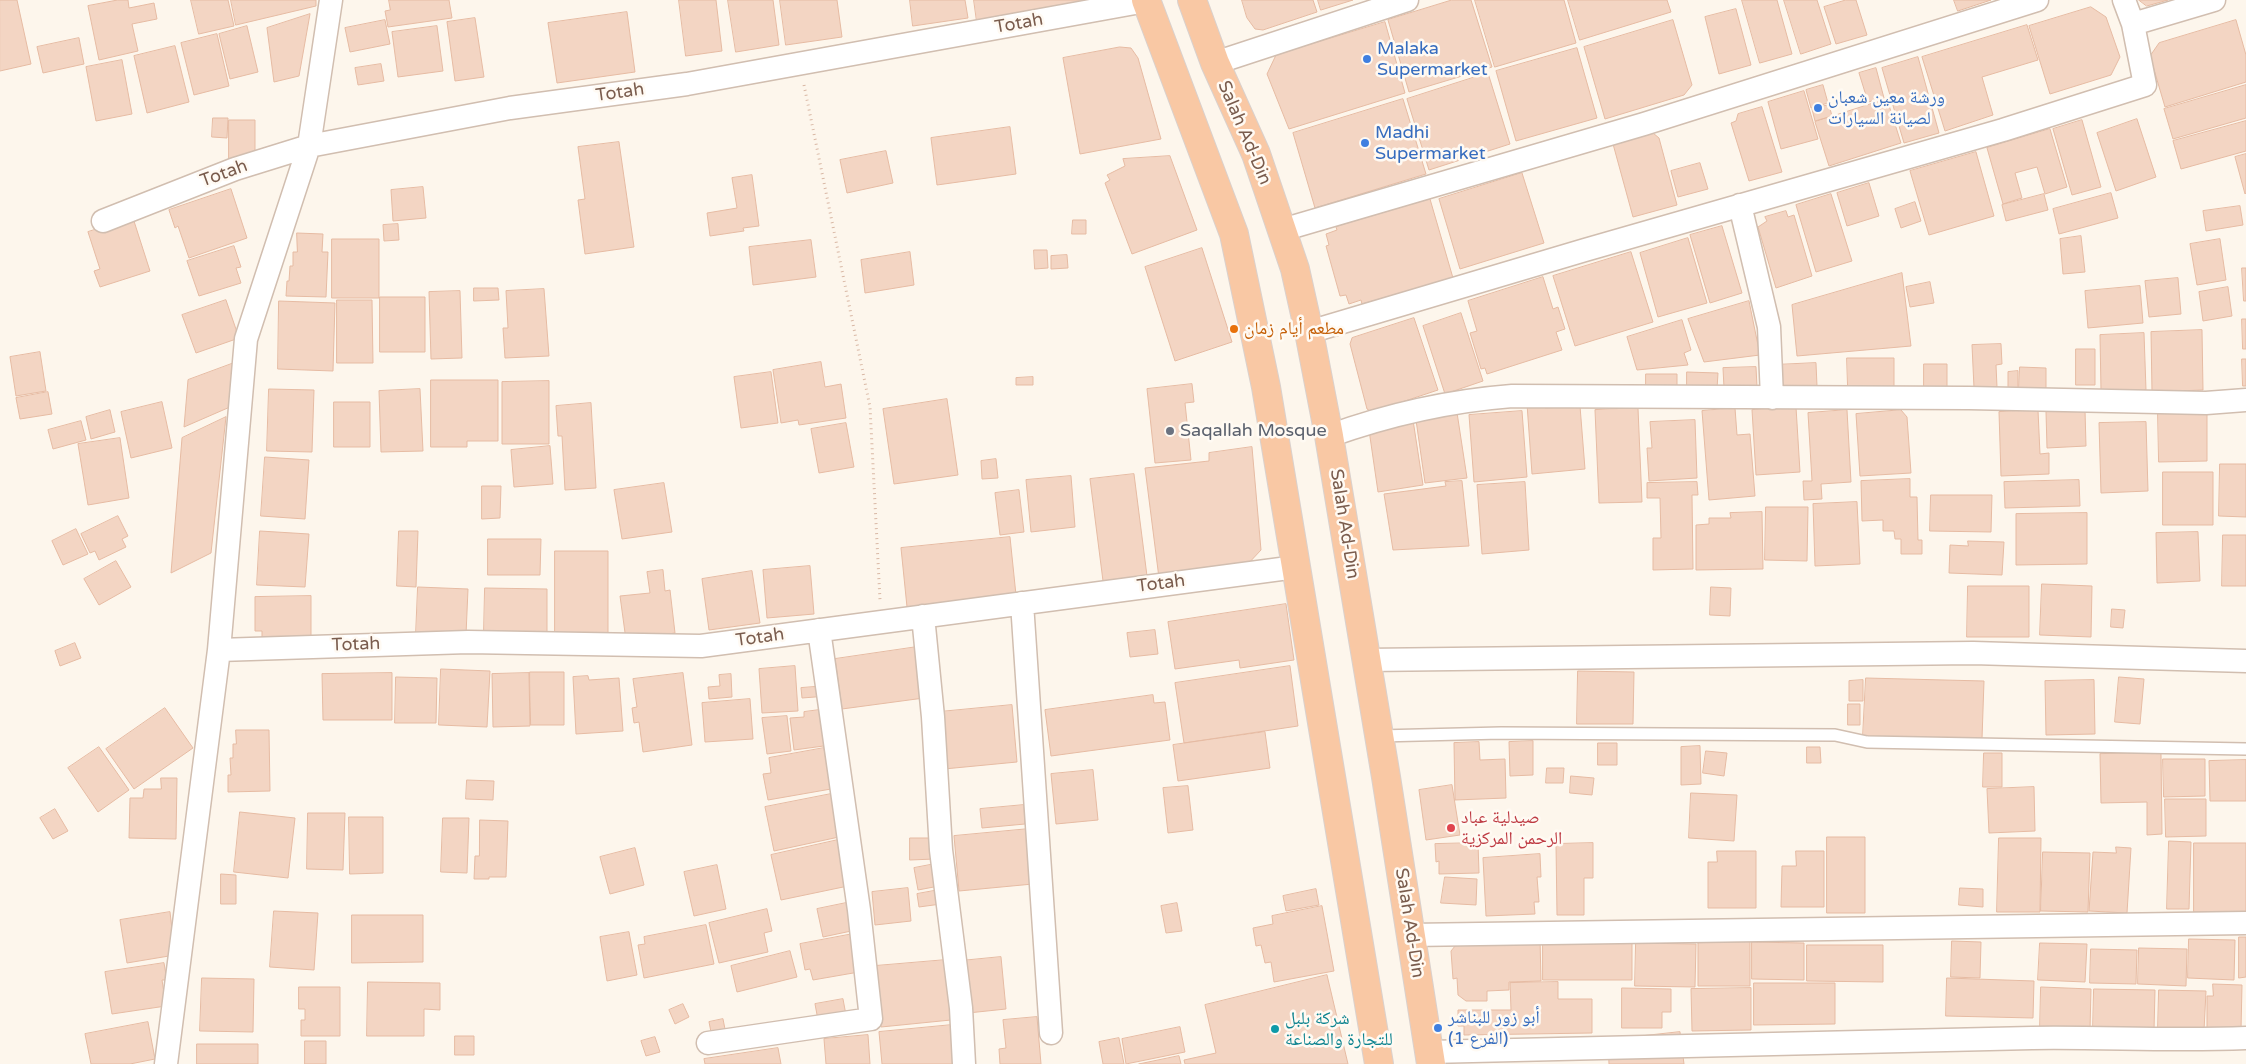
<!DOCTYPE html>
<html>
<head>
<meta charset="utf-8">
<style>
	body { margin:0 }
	canvas { display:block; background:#fdf6ec }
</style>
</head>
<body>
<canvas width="2246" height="1064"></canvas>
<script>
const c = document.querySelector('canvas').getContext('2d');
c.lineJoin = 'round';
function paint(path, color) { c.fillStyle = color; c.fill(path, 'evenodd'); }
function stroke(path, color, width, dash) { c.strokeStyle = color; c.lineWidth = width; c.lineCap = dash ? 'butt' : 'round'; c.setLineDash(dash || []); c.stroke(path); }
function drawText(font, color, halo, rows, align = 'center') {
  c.font = font + ' "Varela Round","Noto Naskh Arabic",sans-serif'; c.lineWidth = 5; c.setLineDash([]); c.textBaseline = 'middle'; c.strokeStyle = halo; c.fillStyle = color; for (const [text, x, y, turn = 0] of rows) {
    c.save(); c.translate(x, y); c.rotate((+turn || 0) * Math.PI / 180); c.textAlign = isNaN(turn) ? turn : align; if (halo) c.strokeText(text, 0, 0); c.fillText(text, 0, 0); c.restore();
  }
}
const building = new Path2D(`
	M0,0H17L31,64L0,71Z
	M118,0H128L129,8L154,3L157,19L132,24L138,51L99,60L88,6Z
	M191,0H228L234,26L199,34Z
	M231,0H316V6L236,25Z
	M389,0H449L452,18L388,27L385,11L390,10Z
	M679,0H716L722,51L686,56Z
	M728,0H773L779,45L736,52Z
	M780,0H837L842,37L786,45Z
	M910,0H965L968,18L913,26Z
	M974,0H1099L977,22Z
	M1242,0H1313L1317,12L1263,30L1255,29L1247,18Z
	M1318,0H1353L1321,10Z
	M1452,0H1471L1492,67L1409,92L1388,20Z
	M1475,0H1564L1576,43L1495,67Z
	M1568,0H1667L1671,12L1580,40Z
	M1742,0H1777L1792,54L1760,63Z
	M1784,0H1817L1831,44L1801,54Z
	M1846,0H1856L1867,35L1836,44L1824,7Z
	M1954,0H1991L1958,11Z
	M2139,0H2168L2147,6Z
	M2091,7L2106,17L2120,57L2111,75L2050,94L2029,26Z
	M1736,9L1751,65L1719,74L1705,17Z
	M627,12L635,72L557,83L548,23Z
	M310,14L299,76L274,82L267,28Z
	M475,18L484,77L455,81L447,22Z
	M385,20L390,44L350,52L345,28Z
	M1673,20L1692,85L1684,95L1605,119L1584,47Z
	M2236,20L2246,55V82L2165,107L2150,56L2159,43Z
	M1385,22L1405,93L1289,129L1267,74L1276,55Z
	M2027,25L2038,60L1982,77L1993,115L1945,131L1922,57Z
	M247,26L258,72L230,79L219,34Z
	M437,26L443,71L398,77L392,32Z
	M217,34L229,86L194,95L181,43Z
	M79,38L84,64L43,73L37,47Z
	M175,46L189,102L147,113L134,56Z
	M1120,47L1131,48L1138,58L1161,139L1080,154L1063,58Z
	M1577,48L1597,118L1516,141L1496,71Z
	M1918,57L1939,133L1904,143L1882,68Z
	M122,60L132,114L96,121L86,67Z
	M381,64L384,81L358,85L355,68Z
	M1876,68L1884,98L1868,102L1859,73Z
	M1488,73L1510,144L1429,170L1407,99Z
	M1823,85L1828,103L1811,108L1806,90Z
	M2246,85V118L2173,139L2164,109Z
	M1804,91L1818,139L1781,149L1768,102Z
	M1403,99L1426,174L1315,208L1293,133Z
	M1887,99L1901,143L1829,166L1815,122Z
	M1829,105L1832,116L1815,121L1812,109Z
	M1762,107L1782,172L1749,181L1731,123L1736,121L1738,114Z
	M213,118H228L227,138L212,137Z
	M2137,119L2156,177L2116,191L2097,133Z
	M229,120H255V160H229Z
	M2082,120L2101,187L2072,195L2053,129Z
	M2246,121V151L2181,169L2173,141Z
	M1010,127L1016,174L937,185L931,138Z
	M2050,129L2067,187L2045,194L2037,167L2015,173L2022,198L2003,204L1987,148Z
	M1653,133L1659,138L1677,205L1633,217L1613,144Z
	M619,142L634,247L585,254L578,200L585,199L578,147Z
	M886,151L893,183L847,193L840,160Z
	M1976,152L1994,216L1929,235L1910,171Z
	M2246,154V193L2245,194L2235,157Z
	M1170,156L1197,230L1132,254L1105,183L1110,180L1107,175L1125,166L1123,159Z
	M1700,163L1708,189L1678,197L1671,171Z
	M1522,173L1544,243L1460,269L1439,199Z
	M752,175L759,226L743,228L744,231L710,236L707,213L737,208L732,178Z
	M1869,183L1879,216L1847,226L1837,193Z
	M423,187L426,218L393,221L391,190Z
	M231,189L247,238L189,258L178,226L175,228L169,210Z
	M2111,193L2118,218L2059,234L2053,209Z
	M1831,194L1852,261L1816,272L1796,205Z
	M2044,194L2048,210L2006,221L2002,205Z
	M1430,199L1453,278L1362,304L1361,300L1349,304L1346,295L1340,296L1326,246L1329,245L1326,234L1337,230L1336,227Z
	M1915,202L1921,221L1901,228L1895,209Z
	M2240,206L2243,225L2206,231L2203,211Z
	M1786,211L1788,217L1794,215L1812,276L1776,288L1758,227L1767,221L1765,217Z
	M133,218L150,271L100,287L94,271L100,269L88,232Z
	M1073,220H1086V234H1072Z
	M398,224L399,240L384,241L383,225Z
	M1722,226L1742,293L1710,303L1690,235Z
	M297,233L323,234L322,252H328L326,297L286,296L287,281H289L290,266H293V252H297Z
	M2081,236L2085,272L2063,274L2060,239Z
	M1688,238L1707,303L1658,317L1640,253Z
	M332,239H379V298H332Z
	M2220,239L2226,280L2197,285L2190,244Z
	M811,240L816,277L753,285L749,247Z
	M234,246L241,267L236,268L241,283L199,296L187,261Z
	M1202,248L1232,342L1175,361L1145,267Z
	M1034,250H1047L1048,268L1035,269Z
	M910,252L914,285L865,293L861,260Z
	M1631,252L1653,322L1575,346L1553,276Z
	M1067,255L1068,268L1051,269V256Z
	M2242,268H2246V301H2244Z
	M1902,273L1911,346L1797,356L1792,305Z
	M1543,277L1553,309L1558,307L1565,329L1556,332L1562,350L1487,374L1485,368L1481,369L1470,333L1477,331L1468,301Z
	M2178,278L2181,314L2149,317L2145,281Z
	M1930,282L1934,303L1910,307L1906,287Z
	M2140,286L2143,323L2088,328L2085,291Z
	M2228,287L2232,316L2203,321L2199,292Z
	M474,288H498L499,300L474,301Z
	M544,289L549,356L505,358L503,328H508L506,291Z
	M460,291L462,358L431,359L429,292Z
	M380,297H425V352H380Z
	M226,300L239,338L196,353L182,315Z
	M337,300H372L373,363H337Z
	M279,301L335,303L333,371L278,369Z
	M1749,301L1760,355L1704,362L1688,319Z
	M1461,313L1483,381L1445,394L1423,326Z
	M1414,318L1438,390L1372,412L1367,409L1350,344L1352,338Z
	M2242,319H2246V349H2243Z
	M1682,320L1691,350L1684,353L1688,365L1637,370L1627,337Z
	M2202,330L2203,390L2152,392L2151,332Z
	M2144,333L2146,390L2101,391L2100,335Z
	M2001,344L2002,364L1996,365L1997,387L1974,388L1972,345Z
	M2076,349H2095V385H2076Z
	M40,352L46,391L16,396L10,357Z
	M1847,358H1894V387H1848Z
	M2242,359H2246V386H2243Z
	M821,362L825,387L841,384L846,418L799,425L798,420L781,423L773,370Z
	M234,363L230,407L184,427L188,380Z
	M1816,363L1817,386L1775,388L1774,365Z
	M1924,364H1947V389H1924Z
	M1756,367L1757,387L1724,388L1723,368Z
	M2020,367L2046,368V391H2019Z
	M2018,371V389L2008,390V372Z
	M771,372L778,423L741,428L734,377Z
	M1687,372L1718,373L1717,389L1687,388Z
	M1646,374H1677V389H1646Z
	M1033,377V385H1016V378Z
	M431,380H498V441H467V447H431Z
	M549,381V444H502V382Z
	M1192,384L1194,402L1185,403L1191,460L1155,463L1147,389Z
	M269,389L314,390L312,452L267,451Z
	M420,389L423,451L381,452L379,391Z
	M48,392L52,414L20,419L16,398Z
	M947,399L958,475L894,484L883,409Z
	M162,402L172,448L131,458L121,412Z
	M334,402H370V447H334Z
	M591,403L596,488L565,490L562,436H558L556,406Z
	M1545,403V408L1580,406L1585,469L1532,474L1527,404Z
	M1456,406L1467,478L1425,483L1416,420Z
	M1796,407L1800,472L1756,475L1752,410Z
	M1638,408L1642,502L1599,503L1595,410Z
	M1735,408L1737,435L1750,434L1755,496L1709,500L1702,411Z
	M110,410L115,432L91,439L86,417Z
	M1847,410L1851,482L1821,484L1822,499L1804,500L1803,481H1812L1808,413Z
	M1901,410L1907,417L1911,473L1860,476L1856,414Z
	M2038,410L2040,454L2049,453V474L2001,476L1999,412Z
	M2085,410L2086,446L2047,448L2046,412Z
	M1522,411L1527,477L1474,482L1469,415Z
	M2158,413H2207V461L2159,462Z
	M226,417L211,553L171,573L182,438Z
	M1413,420L1423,485L1378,492L1369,430Z
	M1695,420L1697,478L1649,481L1647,448H1652L1650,422Z
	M81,421L86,440L53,449L48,430Z
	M2146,422L2148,491L2101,493L2099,423Z
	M846,423L854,467L819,473L811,429Z
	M120,438L129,498L88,505L78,444Z
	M550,446L553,484L514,487L511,450Z
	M1252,447L1261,550L1246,566L1159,578L1145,468L1209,461V453Z
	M265,457L309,460L305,519L261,516Z
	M996,459L998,478L982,479L981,461Z
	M2220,464H2246V517L2219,516Z
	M2163,472H2213V525H2163Z
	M1134,474L1147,576L1103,581L1090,479Z
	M1071,476L1075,527L1031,532L1026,480Z
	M1910,479V497H1917L1918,540H1922V554H1901V539H1895L1894,531H1883V520L1862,521L1861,481Z
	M2079,480L2080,506L2005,508L2004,482Z
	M1462,481L1469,546L1393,550L1384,494L1446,486L1445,482Z
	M1525,482L1529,550L1482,554L1477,485Z
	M1697,482L1698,495H1692L1693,569L1653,570V538H1661L1660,498H1647V483Z
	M664,483L672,532L622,539L614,490Z
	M482,486H501L500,518L482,519Z
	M1019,490L1024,532L1000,535L995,493Z
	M1931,495H1992L1991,532L1930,531Z
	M1857,502L1860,564L1815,566L1813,504Z
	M1766,507H1808L1807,561L1765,560Z
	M1762,512L1763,569L1696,570V525L1709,524V518H1731L1730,513Z
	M2087,513V564L2016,565V514Z
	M118,516L128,536L122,539L126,547L99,560L95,551L90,553L81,534Z
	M76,529L88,554L63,565L52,541Z
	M260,531L309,534L305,587L257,585Z
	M399,531H418L416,587L397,586Z
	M2198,532L2200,581L2157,583L2156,533Z
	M2223,535H2246V586H2222Z
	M1010,537L1016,595L907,607L901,548Z
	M488,539H541L540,575H488Z
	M1968,541L2004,542L2002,575L1949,573L1950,545L1968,546Z
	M555,551H608V635H555Z
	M116,561L131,587L99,605L84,579Z
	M810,566L814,614L767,618L763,570Z
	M663,570L665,591L670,590L675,633L626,640L620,596L650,593L647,572Z
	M752,571L760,623L709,630L702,579Z
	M2042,584L2092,586L2091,637L2040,635Z
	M1968,586H2029V637H1967Z
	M418,587L468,589L466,635L416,634Z
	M1711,587L1731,588L1730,616L1710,615Z
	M485,588L547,589V632L484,631Z
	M311,596V643H262V631H255V597Z
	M1286,604L1294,660L1240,668L1239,660L1175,669L1168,622Z
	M2112,609L2125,610L2123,628L2111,627Z
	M1155,630L1158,654L1130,657L1127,633Z
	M75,643L81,658L60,666L55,651Z
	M917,647L924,698L842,709L835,659Z
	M795,666L798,711L762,713L759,669Z
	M1290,666L1298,726L1184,743L1175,683Z
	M441,669L490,671L487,727L439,725Z
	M1578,671L1634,672L1633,724H1577Z
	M530,672H564V725H531Z
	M392,673V720H323L322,674Z
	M529,673L530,726L493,727L492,674Z
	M683,673L692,745L643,752L639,722L634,723L632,708L637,707L633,679Z
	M731,674L732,697L709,699L708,687L720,686L719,675Z
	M588,676L589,680L619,678L623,731L576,734L573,677Z
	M396,677L437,678L436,723H395Z
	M2119,677L2144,679L2140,724L2115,722Z
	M1866,678L1984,681L1982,739L1863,736Z
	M1863,680V701H1849V681Z
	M2094,680L2095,734L2046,735L2045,681Z
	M827,686L828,696L802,698L801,688Z
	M1153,695L1154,703L1165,702L1170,740L1051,756L1045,710Z
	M750,699L753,739L705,742L702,703Z
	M1848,704H1860V725H1848Z
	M1012,705L1017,762L944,769L939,712Z
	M165,708L193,748L134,789L106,749Z
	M827,709L831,745L794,750L790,718L804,717V712Z
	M787,716L791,751L767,754L762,718Z
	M236,730H269L270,791L228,792V775H231L230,758H233V744H236Z
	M1265,732L1270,768L1178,781L1173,745Z
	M1533,741V775L1510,776L1509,742Z
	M1479,742L1480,760L1505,759L1506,798L1455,800L1454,743Z
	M1598,743H1617V765H1598Z
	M1700,746L1701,784L1681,785V747Z
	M99,747L129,790L98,812L68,768Z
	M1807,747H1820L1821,763H1807Z
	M824,748L831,789L768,800L763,774L771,773L769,758Z
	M1706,751L1727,753L1724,776L1703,773Z
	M1984,753H2002V787H1983Z
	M2161,753L2162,834L2147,835V802L2101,803L2100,754Z
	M2163,759H2205V796L2164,797Z
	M2246,760V801H2210L2209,761Z
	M1547,768H1564L1563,783H1546Z
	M1093,770L1098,820L1056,824L1051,774Z
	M1571,776L1594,778L1592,795L1570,793Z
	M161,778H177L176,839L129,838L130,798H143L144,789H161Z
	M467,780L494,781L493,800L466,799Z
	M1452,785L1460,835L1426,840L1419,790Z
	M1188,786L1193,830L1168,833L1163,788Z
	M2034,787L2035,831L1989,833L1987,789Z
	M1691,793L1737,795L1734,841L1689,838Z
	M831,794L839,837L774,851L765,807Z
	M2165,799H2206V836L2166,837Z
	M1024,805L1025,824L982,828L980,809Z
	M55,809L68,831L53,839L40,818Z
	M240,812L295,818L288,878L234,872Z
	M308,813H345L343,870L307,869Z
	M349,817H383V873L350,874Z
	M443,818H469L467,873L441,872Z
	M480,820L508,821L506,877H489V879H474L475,856H479Z
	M1029,829L1033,884L959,891L954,836Z
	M1827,837H1865V913H1827Z
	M910,838H934L935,859L910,860Z
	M1999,838H2041L2040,912H1997Z
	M838,840L848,886L781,900L771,855Z
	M2169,841L2191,842L2189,909H2167Z
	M1478,843L1479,873L1439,874V861L1436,862L1435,844Z
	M1593,843V878H1584V915H1557L1556,844Z
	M2194,843H2246V912H2194Z
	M2116,847L2131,848L2127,913L2089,911L2093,852L2116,853Z
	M635,848L644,885L610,894L600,857Z
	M1717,851H1756V908H1708V862H1717Z
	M1796,851H1824V907H1781L1782,866H1796Z
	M2043,852L2090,853L2088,912L2041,911Z
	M1540,854L1541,877H1537L1539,902H1534L1535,914L1486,916L1483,858Z
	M935,864L939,886L918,890L914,868Z
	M717,865L726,909L694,916L684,872Z
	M221,874L236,875V904H221Z
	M1445,877L1477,879L1476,905L1441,903Z
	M908,888L911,921L875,925L872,892Z
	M1960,888L1983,889V907L1959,905Z
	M1316,889L1319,905L1286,911L1283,896Z
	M939,890L941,904L919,907L917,894Z
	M851,902L856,930L823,937L817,909Z
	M1177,903L1182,931L1166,933L1161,906Z
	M1322,906L1334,971L1274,982L1271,962L1265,963L1261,945L1256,946L1253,928L1273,924L1272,916Z
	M767,909L772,931L764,933L768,952L719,963L709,923Z
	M274,911L318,913L314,970L270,967Z
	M170,912L175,955L127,963L120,920Z
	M352,915H423V962L352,963Z
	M706,925L714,964L644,978L638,945L645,944L644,937Z
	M629,932L637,975L607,981L600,937Z
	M853,934L859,972L813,980L810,969L805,970L800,944Z
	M2239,937H2246V977L2239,978Z
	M1540,938L1541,981L1509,982V990L1487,991V1001H1466L1458,995L1457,978L1453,979L1451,951L1460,940Z
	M1543,939H1632V980H1543Z
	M2189,939L2235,940L2234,980L2188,978Z
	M1952,941L1981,942L1980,978L1951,977Z
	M1750,942V986H1698V943Z
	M1752,942L1804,943V980L1752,979Z
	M1636,943L1696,944L1695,987L1635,986Z
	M2040,943L2087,944L2085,982L2038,980Z
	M1807,945H1883V982L1807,981Z
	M2139,948L2187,949L2186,986L2138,984Z
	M2091,949L2137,950L2136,984L2090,983Z
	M790,951L797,977L737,992L731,966Z
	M1001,957L1006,1009L968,1013L960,961Z
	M946,960L951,1020L881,1027L875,966Z
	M164,963L167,980H162L166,1006L112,1014L105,972Z
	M1327,975L1348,1064H1185L1184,1060L1216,1053L1205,1005Z
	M202,978L254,979L253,1032L200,1031Z
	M1947,978L2034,981L2033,1018L1946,1016Z
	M368,982L440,983V1010L424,1009V1036H367Z
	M1558,982V999H1592V1033L1464,1035V1026H1458V1010H1511L1510,983Z
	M1754,983H1835V1024L1754,1025Z
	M2213,984L2242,985L2241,1030L2207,1029V996H2213Z
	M299,987H340V1036H301V1020H305V1009H299Z
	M2041,987L2091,989L2090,1030L2040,1029Z
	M1622,988L1671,989V1012H1662V1028H1622Z
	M1751,988V1030L1692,1031L1691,989Z
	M2094,989L2155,990L2154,1031L2093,1030Z
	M2159,990L2206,991L2204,1031L2158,1030Z
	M843,999L846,1015L818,1020L815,1004Z
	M683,1004L689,1017L675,1024L669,1010Z
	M1037,1017L1041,1064H1000L999,1049L1006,1048L1003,1020Z
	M723,1019L726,1034L712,1037L709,1022Z
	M148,1022L155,1059L130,1064H91L85,1034Z
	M952,1025L955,1064H882L879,1032Z
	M1180,1027L1185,1052L1126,1064L1122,1039Z
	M1680,1032L1684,1064H1609L1608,1040Z
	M868,1035L870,1064H826L824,1039Z
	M455,1036H474V1055H455Z
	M655,1037L660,1052L646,1056L641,1041Z
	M1119,1038L1124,1064H1103L1099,1042Z
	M305,1041H326V1064H305Z
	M197,1044H258V1064H197Z
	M778,1048L781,1064H705L704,1059Z
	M1179,1056L1181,1064H1139Z`);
paint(building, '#f3d5c3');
stroke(building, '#e6bba3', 1);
const service = new Path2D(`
	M1379,736L1501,733L1835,735L1867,742L2246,749`);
const minor = new Path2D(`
	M2124,0L2133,24L2214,0
	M1215,63L1407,0
	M1740,205L1769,327L1772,398
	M103,221L235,169L309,146L510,108L687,84L1146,1
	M1282,230L1644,124L2037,0
	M1309,332L1585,250L2003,130L2145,85L2133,24
	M1329,436C1390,414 1448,401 1512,396L1969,398L2206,403L2246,400
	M1022,603L1051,1033
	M923,616L933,717L941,850L961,1008L964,1064
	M219,650L468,642L701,646L1296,567
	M1366,660L1973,653L2246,661
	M1410,935L2246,923
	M708,1043L871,1019L859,910L819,630
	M1429,1052C1630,1047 1831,1042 2032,1038C2104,1037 2175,1041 2246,1038
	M166,1064L219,650L246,339L309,146L331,0`);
const trunk = new Path2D(`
	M1146,0L1234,234L1266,387L1379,1064
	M1192,0L1215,63L1256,154L1295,269L1309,332L1329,436L1386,777L1431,1064`);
stroke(service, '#d1beb0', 14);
stroke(minor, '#d1beb0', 25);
stroke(trunk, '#dad1cd', 30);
stroke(new Path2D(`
	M804,85L870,407L880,600`), '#d9b8a5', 3, [1, 4]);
stroke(service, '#fff', 11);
stroke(minor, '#fff', 22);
stroke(trunk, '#f9c8a4', 28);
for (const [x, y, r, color] of [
	[1367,59,5,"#3f7fe0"],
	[1818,108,5,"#3f7fe0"],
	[1365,143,5,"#3f7fe0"],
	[1234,329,5,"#e8710a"],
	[1170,431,5,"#6b7280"],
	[1451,828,5,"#e0444e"],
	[1438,1028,5,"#3f7fe0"],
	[1275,1029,5,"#0f9aa8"]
]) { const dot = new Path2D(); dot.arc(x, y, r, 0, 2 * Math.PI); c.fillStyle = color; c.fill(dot); stroke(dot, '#fffaf3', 2); }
drawText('18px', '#7a5c4d', '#fffaf3', [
	["Totah",1019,24,-10],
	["Totah",620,93,-8],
	["Salah Ad-Din",1244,133,67],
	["Totah",224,174,-20],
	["Salah Ad-Din",1344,524,81],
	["Totah",1161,584,-7],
	["Totah",760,638,-8],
	["Totah",356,645,-2],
	["Salah Ad-Din",1409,923,81]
]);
drawText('18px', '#366cbe', '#fffaf3', [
	["Malaka",1377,49],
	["Supermarket",1377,70],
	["ورشة معين شعبان",1828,98],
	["لصيانة السيارات",1828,119],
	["Madhi",1375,133],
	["Supermarket",1375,154],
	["أبو زور للبناشر",1448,1018],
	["(الفرع 1)",1448,1039]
], 'left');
drawText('18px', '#c56008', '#fffaf3', [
	["مطعم أيام زمان",1244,329]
], 'left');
drawText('18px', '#5b616d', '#fffaf3', [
	["Saqallah Mosque",1180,431]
], 'left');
drawText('18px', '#be3a42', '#fffaf3', [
	["صيدلية عباد",1461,818],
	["الرحمن المركزية",1461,839]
], 'left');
drawText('18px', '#0d838f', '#fffaf3', [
	["شركة بلبل",1285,1019],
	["للتجارة والصناعة",1285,1040]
], 'left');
</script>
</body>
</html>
